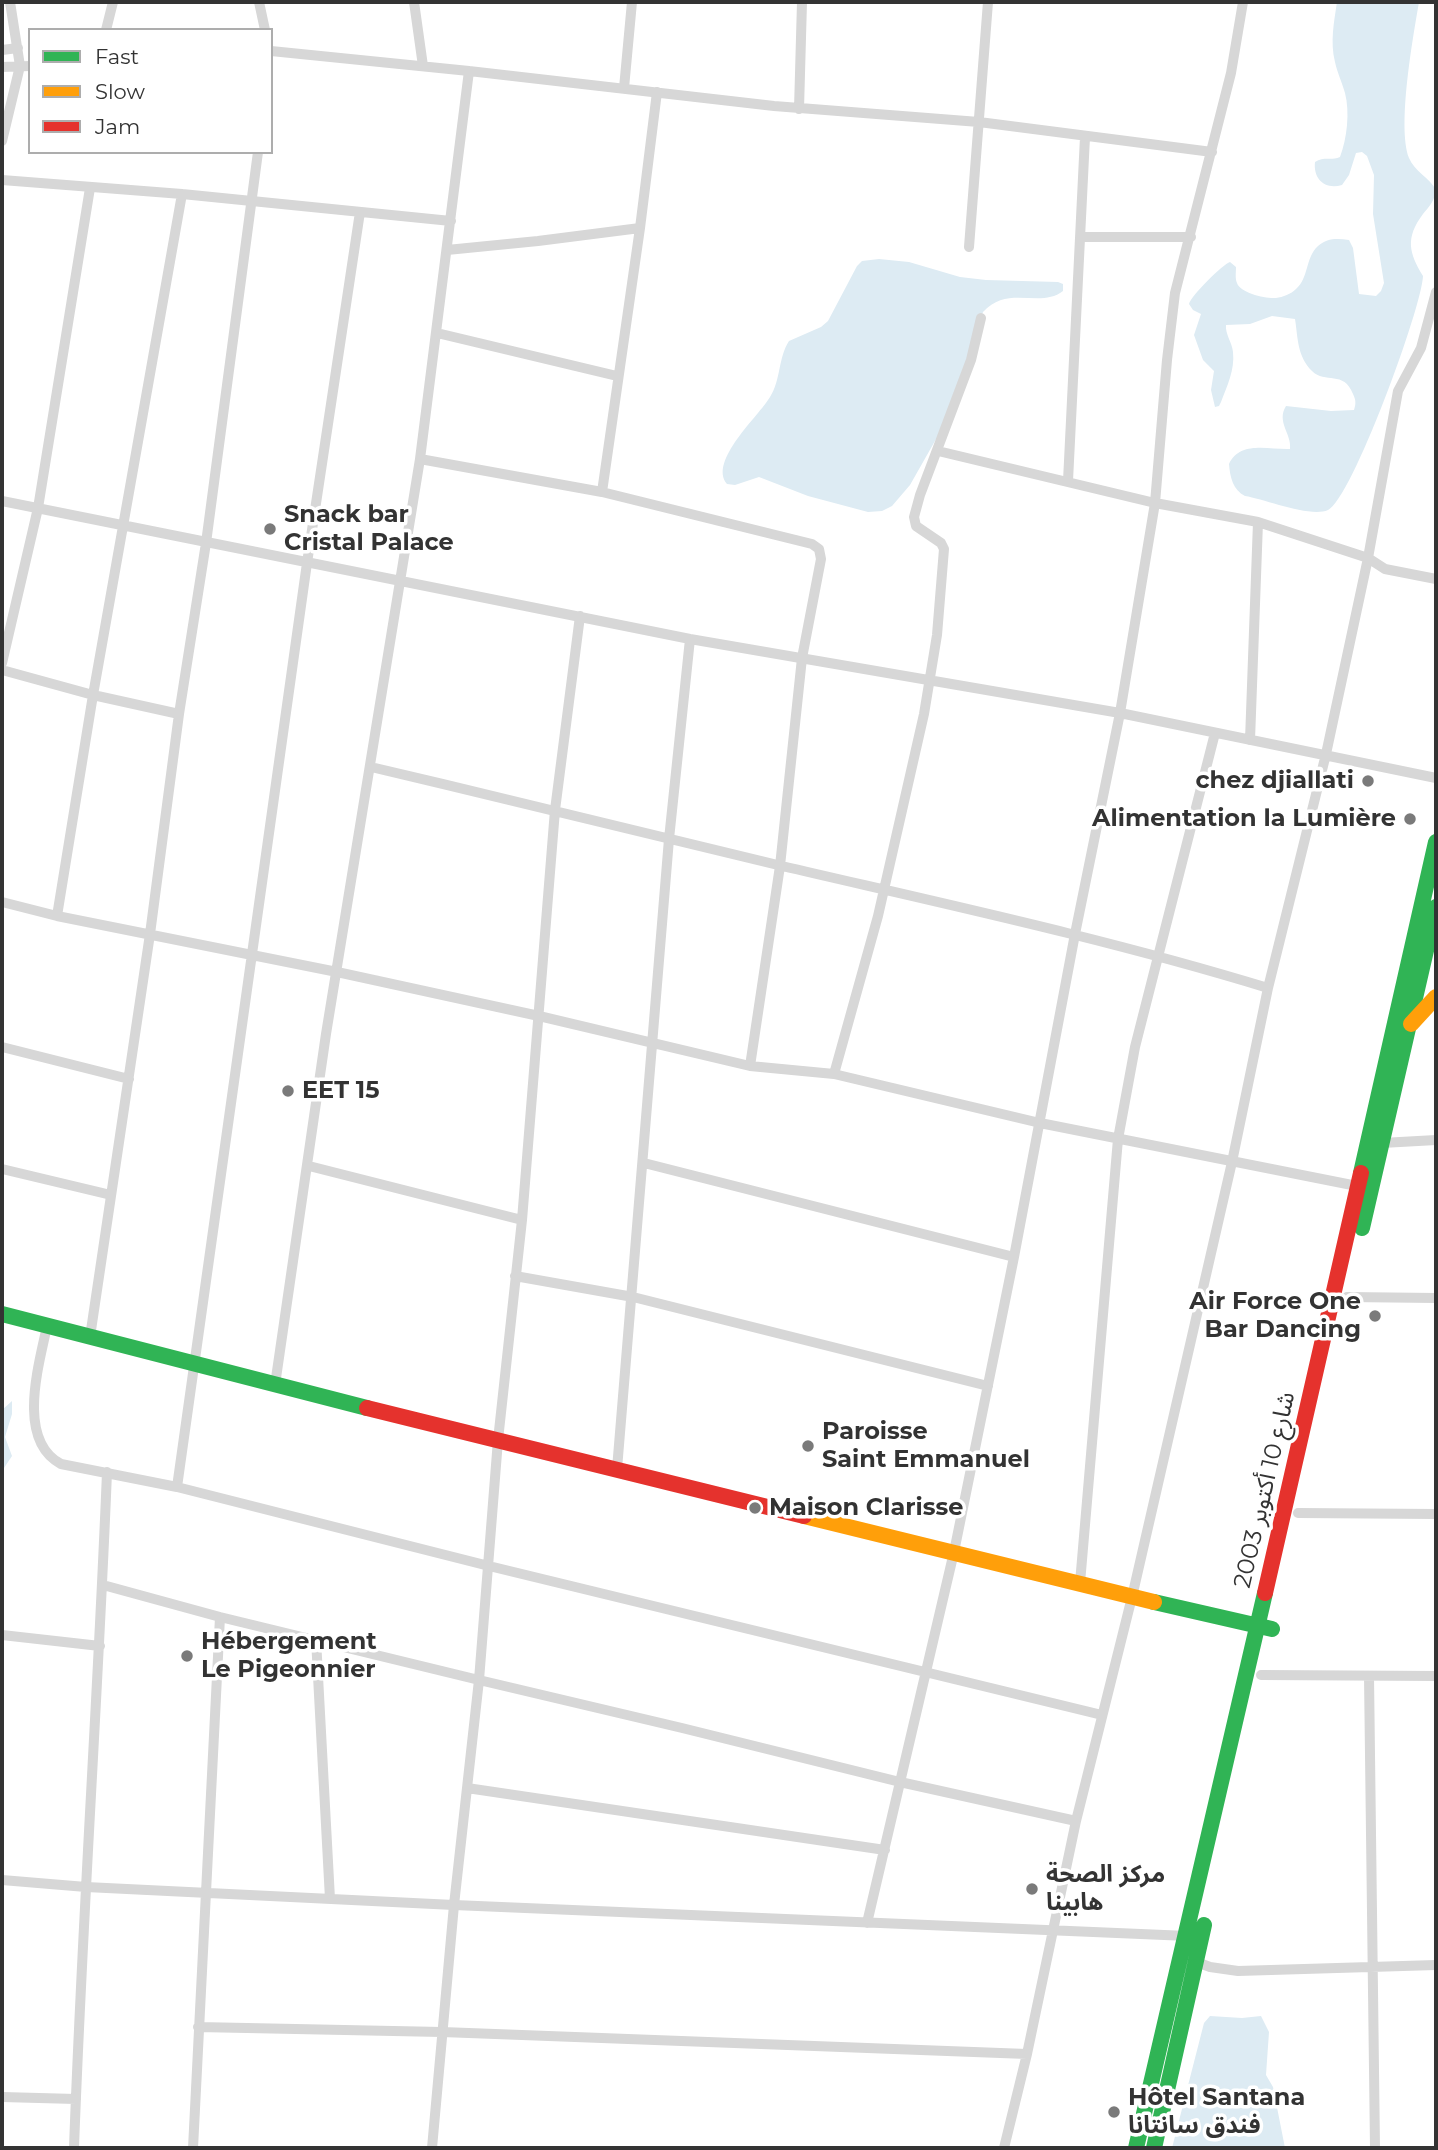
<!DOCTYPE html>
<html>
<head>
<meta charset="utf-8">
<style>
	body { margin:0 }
	#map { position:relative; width:1438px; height:2150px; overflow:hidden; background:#fff; font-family:Montserrat,sans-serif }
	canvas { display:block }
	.frame { position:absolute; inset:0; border:4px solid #333; pointer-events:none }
	.legend { position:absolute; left:28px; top:28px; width:245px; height:126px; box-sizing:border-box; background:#fff; border:2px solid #adadad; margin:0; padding:9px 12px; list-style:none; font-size:21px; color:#333 }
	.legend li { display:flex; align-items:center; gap:14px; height:35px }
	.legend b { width:35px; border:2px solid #adadad }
</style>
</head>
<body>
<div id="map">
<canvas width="1438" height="2150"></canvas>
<div class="frame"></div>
<ul class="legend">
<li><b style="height:9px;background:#30b455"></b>Fast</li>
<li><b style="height:9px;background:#ff9f0a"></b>Slow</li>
<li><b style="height:9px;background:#e5322d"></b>Jam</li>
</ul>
</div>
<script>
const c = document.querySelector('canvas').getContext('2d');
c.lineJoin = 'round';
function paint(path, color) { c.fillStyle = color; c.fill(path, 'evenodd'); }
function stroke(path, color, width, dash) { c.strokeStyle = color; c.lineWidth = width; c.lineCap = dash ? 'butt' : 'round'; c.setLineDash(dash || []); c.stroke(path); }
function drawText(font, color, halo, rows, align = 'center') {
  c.font = font + ' Montserrat,"Noto Sans Arabic",sans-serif'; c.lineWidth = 7; c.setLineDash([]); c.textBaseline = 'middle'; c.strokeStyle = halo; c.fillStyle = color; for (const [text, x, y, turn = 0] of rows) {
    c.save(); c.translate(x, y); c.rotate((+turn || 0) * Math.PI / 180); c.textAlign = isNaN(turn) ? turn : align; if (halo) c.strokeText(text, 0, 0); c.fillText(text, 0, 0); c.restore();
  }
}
paint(new Path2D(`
	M1337,2H1419C1413,37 1397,126 1409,158C1414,171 1430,178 1436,190C1435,200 1429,207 1423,214C1405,238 1409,253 1423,276C1422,307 1352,499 1328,510C1310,518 1265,499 1245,496C1233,490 1230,477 1229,464C1240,440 1270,450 1290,449C1292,434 1276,422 1286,406L1331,411L1354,410C1356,404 1356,400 1353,394C1344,370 1325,384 1312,371C1297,356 1298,338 1295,319L1272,316L1250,324L1226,325C1225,334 1232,342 1233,352C1235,370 1227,386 1221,402L1219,406L1215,407L1211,390L1214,371L1203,360L1194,335L1201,314L1193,310L1189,304C1191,296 1223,264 1230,262L1236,267C1236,272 1235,279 1237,283C1240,293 1266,299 1276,298C1283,297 1291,294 1296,289C1309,278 1305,258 1318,246C1327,238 1337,238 1349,240L1353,248L1359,294L1376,296L1381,291L1384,283L1373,214L1374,175L1367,156L1362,152L1356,153L1349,175L1342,185C1325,190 1313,179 1315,162C1324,156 1331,161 1340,157C1347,139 1350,112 1345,93C1342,82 1337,72 1335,62C1330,42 1334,22 1337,2Z
	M879,259L909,262L960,277L986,280L1058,282L1063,284V291C1040,309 1008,284 983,312L948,418L910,485L892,506L882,511L868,512L808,496L759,477L735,485L727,484C708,461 759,416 770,397C781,380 778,358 789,341L821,327L828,321L857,266L862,261Z
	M12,1401V1414L5,1437L12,1456L2,1471V1410Z
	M1210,2016L1242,2018L1261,2016L1269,2032L1266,2075L1273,2087L1285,2148H1172L1204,2023Z`), '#ddebf3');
stroke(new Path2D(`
	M259,2L265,30
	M414,2L423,66
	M106,30L113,2
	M2,50L18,48
	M271,51L469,71L774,106L979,122L1212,152
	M2,67L30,66
	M624,88L632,2
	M799,109L802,2
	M2,141L20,66L10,2
	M2,180L182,194L451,221
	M1081,237H1191
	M969,247L988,2
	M447,250L538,241L640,228
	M437,333L617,376
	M938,451L1155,503L1258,522L1368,558L1385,569L1436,579
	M420,459L602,492L640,228L657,92
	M1068,481L1085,137
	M602,492L812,544L819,549L821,559L802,658L780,866L750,1066
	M2,501L690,639L1120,713L1436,778
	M2,663L38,508L90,188
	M2,670L93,695L179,714
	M1250,740L1258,522
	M371,767C508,799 644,834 782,866C945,904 1108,939 1268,988
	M2,902L57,916L337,972L539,1016L750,1066L834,1074L1040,1123L1362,1187
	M57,916L93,695L182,194
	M2,1047L129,1079
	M834,1074L878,916L924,714L937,635L944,549L941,543L916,526L914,517L920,495L971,360L981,318
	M1382,1143L1436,1140
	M644,1163L1014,1257
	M309,1166L522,1220
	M2,1169L111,1195
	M515,1276L633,1297L988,1386
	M1347,1297L1436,1298
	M47,1326C39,1365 16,1440 61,1464L177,1487L489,1566L1102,1715
	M90,1337L150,934L179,714L206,543L258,152
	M275,1385L326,1034L420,459L469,71
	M617,1469L669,839L690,639
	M177,1487L307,563L360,212
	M1298,1513L1436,1514
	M1080,1583L1118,1139L1135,1047L1215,733
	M103,1585L220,1617L479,1680L682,1728L900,1782L1076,1821
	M2,1635L100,1646
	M316,1639L330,1899
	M1261,1675L1436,1676
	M1369,1676L1375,2148
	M467,1788L885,1850
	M2,1880L86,1887L454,1905L1188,1936
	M867,1923L954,1552L1014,1257L1075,934L1120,713L1155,503L1167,360L1175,293L1231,73L1243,2
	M1194,1961L1210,1967L1238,1971L1436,1965
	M198,2027L442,2032L1027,2054L1004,2148
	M1027,2054L1076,1821L1132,1597L1232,1162L1268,988L1326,754L1368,558L1398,391L1421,348L1436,292
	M2,2097L76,2099
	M74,2148C82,1923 98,1698 107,1472
	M193,2148L220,1617
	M432,2148L454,1905L479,1680L498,1440L522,1220L555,810L580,616`), '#d7d7d7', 10);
stroke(new Path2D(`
	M1361,1173L1436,842
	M1362,1228L1436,907
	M2,1314L367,1408
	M1154,1602L1272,1629
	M1136,2148L1265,1593
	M1154,2148L1204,1925`), '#30b455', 16);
stroke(new Path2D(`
	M1411,1024L1436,997
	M804,1516L1154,1602`), '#ff9f0a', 16);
stroke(new Path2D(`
	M367,1408L804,1516
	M1265,1593L1361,1173`), '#e5322d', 16);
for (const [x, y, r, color] of [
	[270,529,7,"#7a7a7a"],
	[1368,781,7,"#7a7a7a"],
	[1410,819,7,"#7a7a7a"],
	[288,1091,7,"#7a7a7a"],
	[1375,1316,7,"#7a7a7a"],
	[808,1446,7,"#7a7a7a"],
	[755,1508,7,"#7a7a7a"],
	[187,1656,7,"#7a7a7a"],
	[1032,1889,7,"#7a7a7a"],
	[1114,2112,7,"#7a7a7a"]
]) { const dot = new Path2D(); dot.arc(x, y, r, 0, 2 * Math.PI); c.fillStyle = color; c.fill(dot); stroke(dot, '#fff', 2.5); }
drawText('bold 24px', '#333', '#fff', [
	["Snack bar",284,515],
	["Cristal Palace",284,543],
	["chez djiallati",1354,781,"right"],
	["Alimentation la Lumière",1396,819,"right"],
	["EET 15",302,1091],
	["Air Force One",1361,1302,"right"],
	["Bar Dancing",1361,1330,"right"],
	["Paroisse",822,1432],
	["Saint Emmanuel",822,1460],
	["Maison Clarisse",769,1508],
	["Hébergement",201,1642],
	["Le Pigeonnier",201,1670],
	["مركز الصحة",1046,1875],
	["هابينا",1046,1903],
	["Hôtel Santana",1128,2098],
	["فندق سانتانا",1128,2126]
], 'left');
drawText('24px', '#333', '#fff', [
	["شارع 10 أكتوبر 2003",1265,1490,-77]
]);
</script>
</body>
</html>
